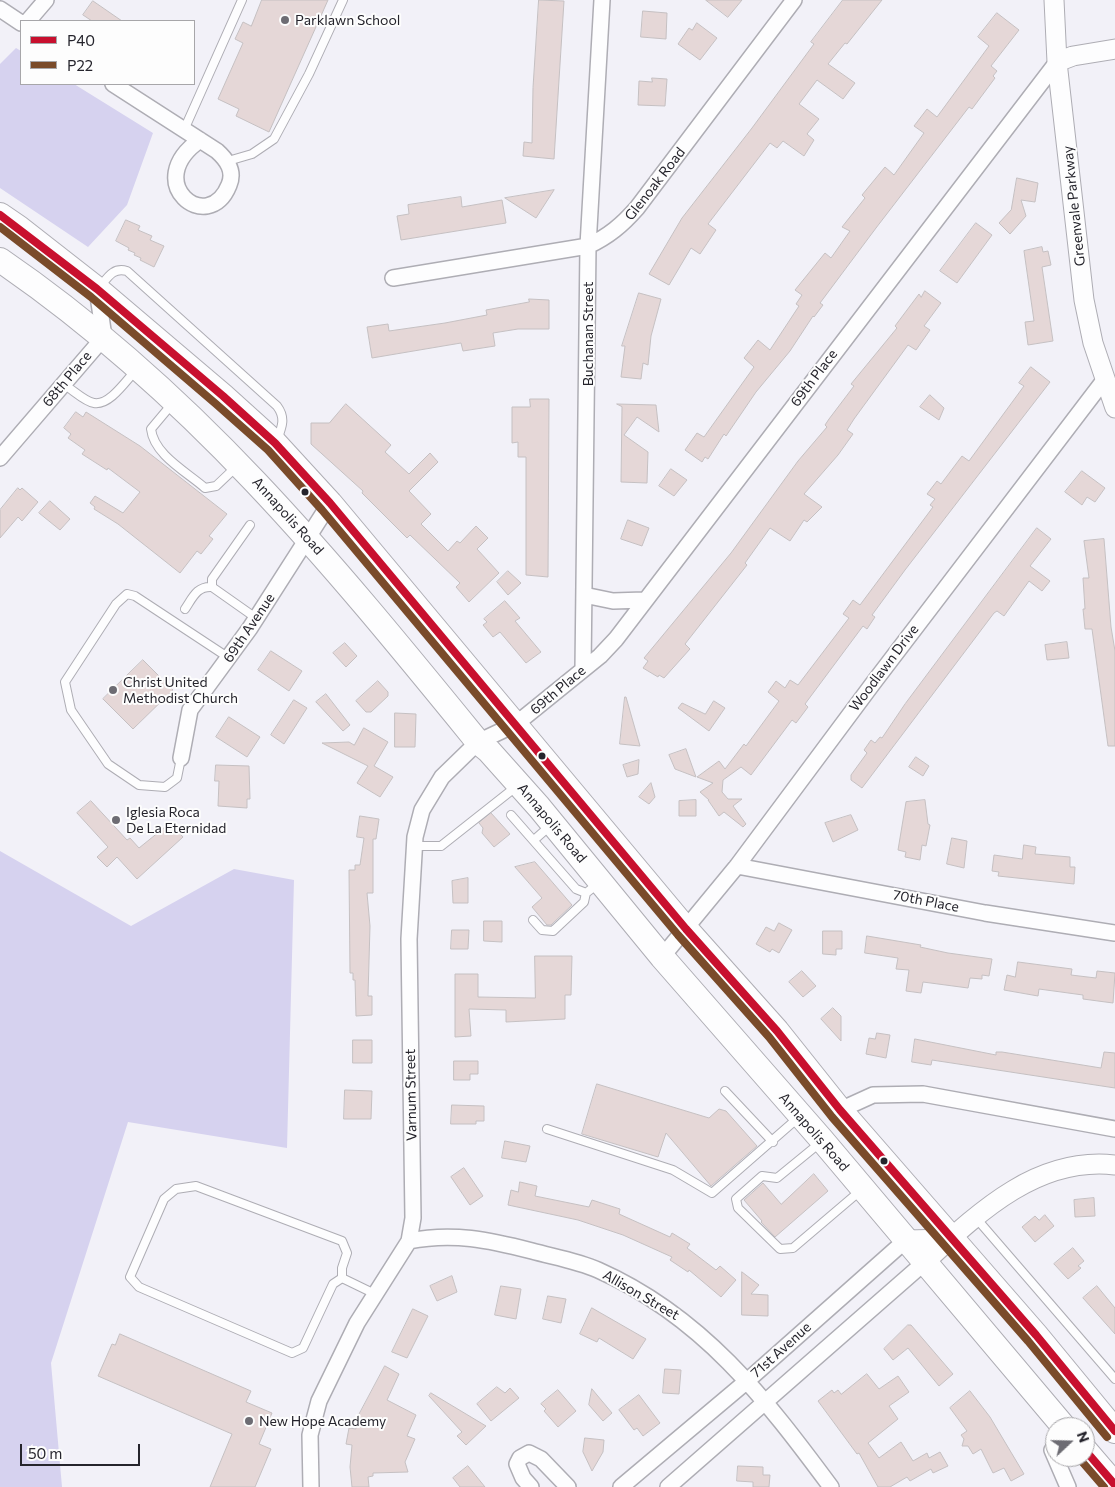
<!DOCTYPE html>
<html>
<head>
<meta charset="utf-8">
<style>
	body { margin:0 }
	#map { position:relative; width:1115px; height:1487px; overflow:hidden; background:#f2f1f8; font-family:Commissioner,sans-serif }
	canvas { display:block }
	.legend { position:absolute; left:20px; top:20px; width:175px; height:65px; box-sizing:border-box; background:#fdfdfd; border:1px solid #a7a6a9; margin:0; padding:6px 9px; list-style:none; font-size:15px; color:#25242c }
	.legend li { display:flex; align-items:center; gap:10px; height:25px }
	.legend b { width:25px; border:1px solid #a7a6a9 }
	.north { position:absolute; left:1045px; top:1417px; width:50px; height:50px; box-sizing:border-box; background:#fdfdfd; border:1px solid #a7a6a9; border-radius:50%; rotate:69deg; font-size:14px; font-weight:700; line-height:20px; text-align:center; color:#25242c }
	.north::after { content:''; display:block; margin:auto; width:18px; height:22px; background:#6d6c73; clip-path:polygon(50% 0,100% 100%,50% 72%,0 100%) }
	.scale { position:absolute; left:20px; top:1444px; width:120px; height:22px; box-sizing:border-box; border:2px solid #25242c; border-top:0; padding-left:6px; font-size:15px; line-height:18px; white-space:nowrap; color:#25242c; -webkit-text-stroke:4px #fdfdfd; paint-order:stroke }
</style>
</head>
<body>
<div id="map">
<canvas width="1115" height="1487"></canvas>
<ul class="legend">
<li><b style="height:6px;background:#c8102e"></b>P40</li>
<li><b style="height:6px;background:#7a4b2a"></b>P22</li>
</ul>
<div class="north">N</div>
<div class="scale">50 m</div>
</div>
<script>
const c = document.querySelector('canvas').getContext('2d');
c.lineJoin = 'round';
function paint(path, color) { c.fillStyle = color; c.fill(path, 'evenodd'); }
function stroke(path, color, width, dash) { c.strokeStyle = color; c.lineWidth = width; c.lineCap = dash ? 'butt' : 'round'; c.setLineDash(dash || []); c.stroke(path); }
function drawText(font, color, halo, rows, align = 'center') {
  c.font = font + ' Commissioner,sans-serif'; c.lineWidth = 4; c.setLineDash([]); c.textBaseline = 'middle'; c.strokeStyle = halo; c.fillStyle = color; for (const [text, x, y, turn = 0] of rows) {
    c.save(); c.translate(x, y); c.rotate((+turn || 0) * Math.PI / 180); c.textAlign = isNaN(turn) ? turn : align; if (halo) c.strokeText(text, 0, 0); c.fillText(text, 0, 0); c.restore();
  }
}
paint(new Path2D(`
	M16,48L21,51V84H74L153,133L127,205L88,247L0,188V64Z
	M0,851L131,926L234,869L294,880L287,1148L128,1122L51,1363L62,1487H0Z`), '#d6d2ef');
const building = new Path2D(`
	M262,0H328L269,132L236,116L239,109L218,99L243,43L235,39L243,22L251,26Z
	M539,0L564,1L554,159L523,156L524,142L532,143L533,88Z
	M706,0H742L728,17Z
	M843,0H882L847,44L845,43L828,64L855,83L843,99L817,80L799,104L819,119L807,134L814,140L804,156L783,141L777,148L770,143L708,224L716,230L700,254L691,248L669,285L649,274L682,218L752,128L814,44L811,42Z
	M93,1L122,21H92L83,15Z
	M643,11L667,13L666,39L641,37Z
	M997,13L1019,30L991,66L997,71L993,76L995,78L972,109L969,107L876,228L820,303L823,305L814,317L813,316L790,351L756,392L726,436L724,434L708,459L705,457L702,462L685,450L697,433L704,437L754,367L744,358L758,340L770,350L799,306L796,304L802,295L795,290L825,253L831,258L850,231L842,227L865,198L862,195L885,167L894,175L924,133L914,126L927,109L937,117L989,46L978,37Z
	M697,23L717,38L700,60L678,44L689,28L692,30Z
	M652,78L667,79L665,106L638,105L639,81L652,82Z
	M1017,178L1038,183L1035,202L1021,200L1026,216L1010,234L999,223L1011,210Z
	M554,190L536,218L505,198Z
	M461,197L462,207L502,200L506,223L401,240L397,216L409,214L408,205Z
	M126,220L140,226L138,230L152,236L150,240L164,246L154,267L140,260L141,258L134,255L135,253L128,250L129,248L116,241Z
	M976,223L992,235L957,283L940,271Z
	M1042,247L1043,252L1048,251L1051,265L1042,267L1053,341L1028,345L1025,322L1034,321L1024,251Z
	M925,291L941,303L924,326L930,330L916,350L908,345L854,419L847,430L853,434L838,455L804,494L822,507L807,522L804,520L790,541L770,528L745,563L747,565L685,644L690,649L664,678L659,675L658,677L643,668L648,661L644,658L731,553L798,461L827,427L825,425L829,419L854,386L851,384L897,328L895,326L919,294L921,297Z
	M639,293L661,299L651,336L648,365L643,363L641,379L621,377L625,346H622Z
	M529,299L549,300V329H518L493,333L495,346L463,351L461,343L372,358L367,327L388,324L389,331L445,323L487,315L486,310L529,302Z
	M1031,367L1050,382L905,570L872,615L875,617L867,629L863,626L805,704L808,707L796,723L792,720L751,775L741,767L723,780L722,792L728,799H742L733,806L746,824L743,827L724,812L719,816L708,800H709L700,792L713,783L697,777L719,761L725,769L744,744L746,746L779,701L768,692L776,681L785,688L790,680L798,685L849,618L843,614L853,600L860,605L933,507L930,505L935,499L927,494L937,481L941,484L962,456L969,461L1024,386L1019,383Z
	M930,395L944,408L939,420L920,407Z
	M530,399H549L548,577L526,575V457H518V442L512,443V407H530Z
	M346,404L391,445L385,452L409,474L430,453L438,462L409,491L431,514L421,524L448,551L457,541L460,543L476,526L488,538L477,549L499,573L469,602L456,587L460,583L410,535L407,538L362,493L363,491L311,444V423H329Z
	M617,404L656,405L659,432L637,417L624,435L648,452L647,483L621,482L622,407Z
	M76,412L83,417L86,412L140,446L227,514L209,536L213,539L201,554L197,551L180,573L118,524L94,509L95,507L90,503L95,496L123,513L140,492L108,468L107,470L82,454L85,450L68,438L71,434L64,428Z
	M671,469L687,480L674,496L659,486Z
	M1082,471L1105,488L1095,502L1087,497L1082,505L1065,492Z
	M18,488L20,490L22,488L38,502L22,521L18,517L0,538V510Z
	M50,501L70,519L60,530L39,513Z
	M628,520L649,528L642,546L621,539Z
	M1037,528L1051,539L1030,566L1050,581L1042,591L1029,581L1004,616L997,611L994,613L862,788L851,780V775L867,753L864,750L871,740L875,743L880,737L882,738L905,704Z
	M1104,539L1111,627L1115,651V746H1108L1092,629H1085L1083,609H1085L1083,578H1089L1084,541Z
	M508,571L521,583L508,595L497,582Z
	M505,601L520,618L515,621L541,652L526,663L500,632L493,637L483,625L487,622L484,619Z
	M1067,642L1069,658L1047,660L1045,645Z
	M345,643L357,656L346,667L333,653Z
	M271,651L302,671L289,691L258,670Z
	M143,660L173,690L133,729L103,699Z
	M378,681L388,692V696L371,712H366L356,701Z
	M326,694L350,725L343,731L316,702Z
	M625,697H626L640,746L620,744Z
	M294,700L307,708L284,744L271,735Z
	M714,701L725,708L709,731L678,708L682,703L705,714Z
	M395,713L416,714L415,747H395Z
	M229,717L260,737L247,757L216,737Z
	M364,728L388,742L374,766L393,777L380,797L357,783L368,766L322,743L349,742L354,745Z
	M686,749L696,777L675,769L669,755Z
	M916,757L929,766L923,776L909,767Z
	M639,760L638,774L627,777L623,765Z
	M216,765L249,766L250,799H247V808L218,806L219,781H215Z
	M651,783L655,797L649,804L639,797Z
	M696,800V816H679V801Z
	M925,800L928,824L930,825L926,846L922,845L920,860L905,857L906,852L898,850L906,802Z
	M91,801L127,840L130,838L139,848L170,823L183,837L137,879L117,857L107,867L97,857L108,847L77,813Z
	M491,813L510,834L494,847L482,833L483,828L479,823Z
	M851,815L858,830L833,842L825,823Z
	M360,816L379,819L376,839H373V893H367L370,926L368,996H372V1015L356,1016L355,980H353V973H350L349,870H355V865H360L364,838L357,837Z
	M952,838L967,841L964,868L947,864Z
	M1024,845L1036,847L1035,854L1070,857V867H1075L1074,884L998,876L999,872L992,871L994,855L1022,859Z
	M535,862L572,905L551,925H547L532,907L542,898L515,867Z
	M468,878V903H453L452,881Z
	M484,921H502V942L484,941Z
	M779,923L792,930L779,953L772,949L770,952L756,944L766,927L774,931Z
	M452,930H469L468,949H451Z
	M823,931H842V949H836V955L823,954Z
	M867,936L921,945L920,947L948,953L992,959L989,976L982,975V979L970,978L968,988L923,982L921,993L906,991L909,970L896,969L898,958L865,953Z
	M535,956H572L571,995H565V1019L506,1022V1010L469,1009L471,1036L455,1037V974H478V997L535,998Z
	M1018,962L1072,969L1071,975L1096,978L1097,971L1115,973L1113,1003L1083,999V995L1039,989L1038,996L1004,990L1007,975L1015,977Z
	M802,971L816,986L803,997L789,982Z
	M833,1008L841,1016V1041L821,1019Z
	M877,1033L890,1035L886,1058L866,1054L869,1038L875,1039Z
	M915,1039L996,1055V1052H1002L1101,1068L1104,1052L1115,1053V1088L932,1060L931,1065L912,1062Z
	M353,1040H372V1063H353Z
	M454,1061H478V1074H470V1080H454Z
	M597,1084L709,1118L719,1109L726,1111L757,1146L711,1186L666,1133L658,1157L582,1134Z
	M345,1090L372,1091L371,1119H344Z
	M452,1105L484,1106V1121H476V1124H451Z
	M505,1141L530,1146L526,1162L502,1158Z
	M464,1168L483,1196L470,1205L451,1177Z
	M814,1174L828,1191L775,1237L761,1222L762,1221L744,1200L763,1183L781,1204Z
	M520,1182L537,1186L535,1196L589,1207L592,1200L620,1209L619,1214L670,1237L672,1233L690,1244L687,1248L716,1270L720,1266L736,1280L721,1297L689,1270L688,1272L670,1260L672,1257L623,1235L578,1220L508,1205L511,1190L518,1192Z
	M1094,1198L1095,1216L1075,1217L1074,1200Z
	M1045,1215L1054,1226L1035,1242L1022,1227L1035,1216L1039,1220Z
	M1073,1248L1084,1261L1078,1266L1081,1268L1068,1279L1054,1264Z
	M742,1272L759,1285L751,1294L768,1295V1316L742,1315Z
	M452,1276L457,1292L437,1301L430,1286Z
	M501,1286L521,1289L516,1319L495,1315Z
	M1097,1286L1115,1308V1334L1083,1298Z
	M548,1296L566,1299L561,1323L543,1319Z
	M592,1308L646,1339L633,1359L599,1338L597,1342L580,1334Z
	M413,1309L428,1316L407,1358L392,1352Z
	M908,1325H911L953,1374L939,1386L908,1348L893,1360L884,1349Z
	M120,1334L251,1391L246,1402L272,1413L259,1444L271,1449L255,1487H210L232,1434L98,1376L112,1344L115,1345Z
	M385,1366L399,1374L387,1400L416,1415L407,1436L415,1439L405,1462L408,1472L373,1473V1476L368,1477L369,1487H352L350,1467L352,1445L346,1444L349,1428L356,1429L355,1422Z
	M665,1369L681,1370L679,1394L663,1393Z
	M867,1374L879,1389L898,1376L909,1392L889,1406L898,1419L868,1443L879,1458L901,1442L913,1461L927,1453L929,1458L940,1452L948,1466L933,1473L931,1469L910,1481L907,1477L890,1487H878L859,1453L857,1454L818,1401L832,1390L834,1393L838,1390L841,1394Z
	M497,1387L505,1393L510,1388L519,1398L491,1421L477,1404Z
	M592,1389L612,1413L603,1421L589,1405Z
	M558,1390L576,1411L558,1427L544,1411L546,1409L541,1404Z
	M970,1391L990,1417L1024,1474L1011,1481L1004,1468L993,1473L981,1449L973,1454L968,1446H962L964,1439L961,1435L967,1431L950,1408Z
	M431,1393L486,1426L466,1445L457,1436L462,1432L429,1396Z
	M639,1395L660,1423L643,1436L637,1428L634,1430L619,1410Z
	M585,1438L604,1440L603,1452L592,1471L583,1452Z
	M468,1466L485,1487H460L453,1478Z
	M738,1466L763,1467V1475H770L769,1487H753V1482L737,1481Z`);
paint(building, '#e5d7d7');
stroke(building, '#c5c0c2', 1);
const service = new Path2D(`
	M184,130L242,0
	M228,161L252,154L274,139L309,74L343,0
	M99,288C108,277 113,267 127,271L277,406C286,418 282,427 277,440
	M63,384C72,389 85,402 94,403C110,406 127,379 137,369
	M172,404L151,429C154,455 187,472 205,488L216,486L236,467
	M250,525L212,579V587L256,618
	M185,609C193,597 197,586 212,587
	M181,758L177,778L165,787L139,785L108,764L71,710L65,682L116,604L127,594L135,596L229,658
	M511,815L576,889L586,893L599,883
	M534,840L551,825
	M414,846H441L517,786
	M533,920L542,930L553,931L584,902L586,893
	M725,1091L773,1142
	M547,1129L673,1170L712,1193L799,1117
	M821,1142L777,1178L762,1176L736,1199L738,1208L780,1249L793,1248L860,1191
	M976,1218L1115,1379
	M342,1278L333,1284L303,1348L292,1353L139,1287L130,1277L164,1199L176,1189L196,1186L342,1241L347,1253L342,1268V1278L375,1294`);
const minor = new Path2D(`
	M0,9L21,23
	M28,21L46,0
	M113,84L217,151C227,160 235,171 229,185C208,237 140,182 200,140
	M393,278L588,246C609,236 622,225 637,208L794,0
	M0,458L104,337L97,289
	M584,595L613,601L644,600
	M583,669L588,246L602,0
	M181,758L190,710L250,628L330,503
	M737,866L985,913L1115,933
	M662,957L737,866L874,682L1105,379
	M840,1110L873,1095L923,1094L1115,1129
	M409,1241C453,1232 489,1240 532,1251C554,1257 578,1261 598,1270C702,1316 765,1398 831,1487
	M1052,1450L1068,1487
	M311,1487L310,1435L319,1401L357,1323L409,1241L413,1218L409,939L415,837L422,810L442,777L478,742L516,724L600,656L616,639L1057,62
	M531,1487L523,1478L517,1464L520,1458L529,1453L541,1459L568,1487
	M621,1487L747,1381L906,1240
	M668,1487L925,1262`);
const tertiary = new Path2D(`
	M1054,0L1057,62L1084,300L1093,343L1115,408
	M1057,62L1073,56L1115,49
	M906,1240L951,1239
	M925,1262C978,1213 1037,1156 1115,1165`);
const primary = new Path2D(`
	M0,215L19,228L97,289L223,396L275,443L330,503L686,929L777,1031L840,1110L1036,1335L1115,1431
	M0,260C193,392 332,563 478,742L489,751L539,807L662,957L822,1140L1064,1427
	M1085,1450L1115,1485`);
stroke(service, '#aeadb4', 10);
stroke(minor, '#aeadb4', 18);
stroke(tertiary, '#aeadb4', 21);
stroke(primary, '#aeadb4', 26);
stroke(service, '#fdfdfe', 8);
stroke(minor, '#fdfdfe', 15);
stroke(tertiary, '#fdfdfe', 19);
stroke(primary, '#fdfdfe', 24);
stroke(new Path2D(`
	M0,215L97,289L223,396L275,443L330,503L686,929L777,1031L840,1110L1036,1335L1115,1431
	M1085,1450L1115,1485`), '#c8102e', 8);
stroke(new Path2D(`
	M0,227L91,297L216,404L268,450L322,510L678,935L769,1037L832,1117L1028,1341L1107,1437
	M1078,1457L1104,1487`), '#7a4b2a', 8);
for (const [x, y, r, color] of [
	[285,20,5,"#6d6c73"],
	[305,492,4.5,"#25242c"],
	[113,690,5,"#6d6c73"],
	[542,756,4.5,"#25242c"],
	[116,820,5,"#6d6c73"],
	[884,1161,4.5,"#25242c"],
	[249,1421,5,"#6d6c73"]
]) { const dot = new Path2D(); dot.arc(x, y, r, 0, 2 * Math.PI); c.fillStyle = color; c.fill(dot); stroke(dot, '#fdfdfd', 2); }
drawText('14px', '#25242c', '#fdfdfd', [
	["Parklawn School",295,20],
	["Christ United",123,682],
	["Methodist Church",123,698],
	["Iglesia Roca",126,812],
	["De La Eternidad",126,828],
	["New Hope Academy",259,1421]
], 'left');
drawText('14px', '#25242c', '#fdfdfd', [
	["Glenoak Road",655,184,-52],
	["Greenvale Parkway",1074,206,-96],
	["Buchanan Street",588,334,-90],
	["69th Place",814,378,-53],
	["68th Place",67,379,-50],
	["Annapolis Road",288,516,48],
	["69th Avenue",249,628,-56],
	["Woodlawn Drive",884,668,-53],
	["69th Place",558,690,-40],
	["Annapolis Road",552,823,50],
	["70th Place",926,901,11],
	["Varnum Street",411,1095,-91],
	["Annapolis Road",814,1132,49],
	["Allison Street",641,1295,30],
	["71st Avenue",781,1350,-42]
]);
</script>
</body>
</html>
